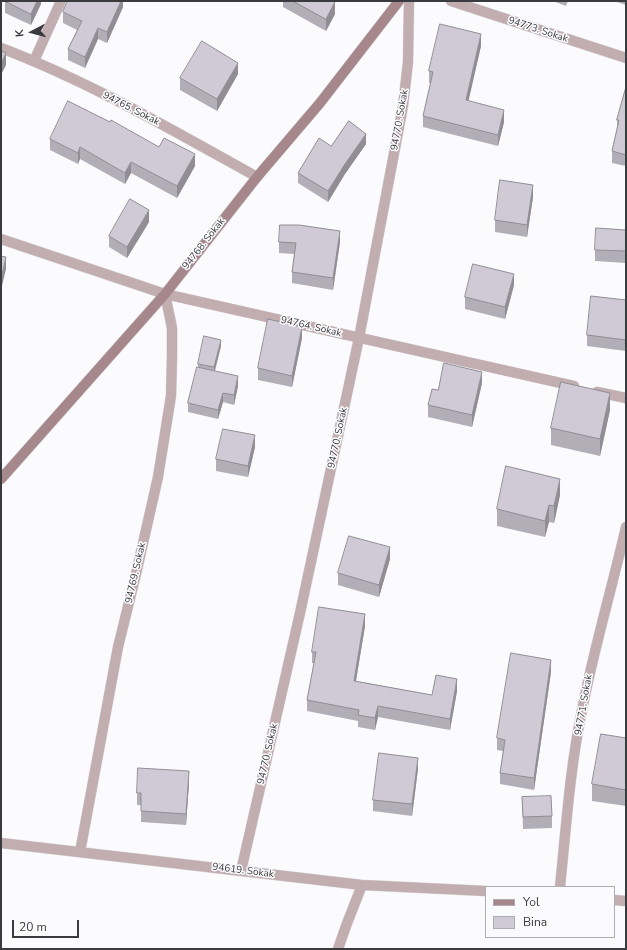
<!DOCTYPE html>
<html>
<head>
<meta charset="utf-8">
<style>
	body { margin:0 }
	#map { position:relative; width:627px; height:950px; overflow:hidden; background:#fbfbfd; font-family:"Nunito Sans",sans-serif }
	canvas { display:block }
	.frame { position:absolute; inset:0; border:2px solid #3a3b3f; pointer-events:none }
	.legend { position:absolute; left:485px; top:886px; width:130px; height:52px; box-sizing:border-box; background:#fbfbfd; border:1px solid #aeaeb1; margin:0; padding:5px 7px; list-style:none; font-size:12px; color:#3a3b3f }
	.legend li { display:flex; align-items:center; gap:8px; height:20px }
	.legend b { width:20px; border:1px solid #aeaeb1 }
	.north { position:absolute; left:12px; top:12px; width:40px; height:40px; -webkit-text-stroke:3px #fbfbfd; paint-order:stroke; rotate:264deg; font-size:11px; font-weight:700; line-height:16px; text-align:center; color:#3a3b3f }
	.north::after { content:''; display:block; margin:auto; width:14px; height:18px; background:#3a3b3f; clip-path:polygon(50% 0,100% 100%,50% 72%,0 100%) }
	.scale { position:absolute; left:12px; top:920px; width:67px; height:18px; box-sizing:border-box; border:2px solid #3a3b3f; border-top:0; padding-left:5px; font-size:12px; line-height:14px; white-space:nowrap; color:#3a3b3f; -webkit-text-stroke:3px #fbfbfd; paint-order:stroke }
</style>
</head>
<body>
<div id="map">
<canvas width="627" height="950"></canvas>
<div class="frame"></div>
<ul class="legend">
<li><b style="height:5px;background:#a5878c"></b>Yol</li>
<li><b style="height:11px;background:#cfcad5"></b>Bina</li>
</ul>
<div class="north">K</div>
<div class="scale">20 m</div>
</div>
<script>
const c = document.querySelector('canvas').getContext('2d');
c.lineJoin = 'round';
function stroke(path, color, width, dash) { c.strokeStyle = color; c.lineWidth = width; c.lineCap = dash ? 'butt' : 'round'; c.setLineDash(dash || []); c.stroke(path); }
function paint(path, color) { c.fillStyle = color; c.fill(path, 'evenodd'); }
function drawText(font, color, halo, rows, align = 'center') {
  c.font = font + ' "Nunito Sans",sans-serif'; c.lineWidth = 3; c.setLineDash([]); c.textBaseline = 'middle'; c.strokeStyle = halo; c.fillStyle = color; for (const [text, x, y, turn = 0] of rows) {
    c.save(); c.translate(x, y); c.rotate((+turn || 0) * Math.PI / 180); c.textAlign = isNaN(turn) ? turn : align; if (halo) c.strokeText(text, 0, 0); c.fillText(text, 0, 0); c.restore();
  }
}
const street = new Path2D(`
	M451,1L626,58
	M1,48C90,82 174,131 257,177
	M34,61L61,1
	M1,239L165,294L574,386
	M597,392L626,398
	M1,843L362,885L486,891
	M80,852L118,647L136,574L158,477L171,396L172,357V328L165,294
	M241,871L300,613L359,338L403,106L408,62L409,1
	M560,887C566,828 570,768 582,710C594,648 612,588 626,527
	M614,900L626,901
	M338,949L346,926L362,885`);
const secondary = new Path2D(`
	M1,479L165,294L257,177L320,103L399,1`);
stroke(street, '#d8d8db', 11);
stroke(secondary, '#d8d8db', 11);
stroke(street, '#c2adb0', 10);
stroke(secondary, '#a5878c', 10);
paint(new Path2D(`
	M5,1H41V4L31,25L5,13Z
	M123,1V7L107,43L98,39L85,68L68,60V49L77,30L63,23V12Z
	M283,1H333L335,14L326,31L283,7Z
	M553,1H568L566,6Z
	M614,1H626V5Z
	M481,46L468,101L504,122L498,146L423,127V116L431,83H429V71Z
	M238,74L217,111L180,90V78Z
	M626,87V166L612,163V151L617,128V120Z
	M50,139L159,147L195,166L177,198L131,173L125,184L80,159L78,164L50,150Z
	M366,144L345,174L328,202L298,183V173L331,146Z
	M533,197L527,237L495,232V220Z
	M149,222L127,258L109,247V236Z
	M626,230V263L595,261V250Z
	M279,242H340L333,290L292,283V272L294,254L279,253Z
	M514,285L505,319L465,309V297Z
	M626,300V351L587,346V335Z
	M302,338L292,387L258,380V368Z
	M221,346L215,371L238,386L234,405L223,402L218,419L188,412V403L198,367V364Z
	M482,383L472,427L428,417V405Z
	M610,410L600,456L551,445V428Z
	M255,447L248,477L216,471V459Z
	M560,495L554,523L549,522L545,537L497,526V509Z
	M390,559L379,597L338,585V573Z
	M365,626L356,681L432,695L457,691L450,730L378,717L375,730L358,727V721L307,711V700L314,663H312V652Z
	M551,672L534,790L500,784V773L503,751L497,750V738Z
	M626,738V806L592,801V784Z
	M418,769L412,816L373,811V800Z
	M189,783L186,825L141,822V805H137V793Z
	M522,797L552,816V828L523,829Z`), '#b2aeb7');
paint(new Path2D(`
	M37,1H41V4L31,25V14Z
	M121,1H123V7L107,43V32Z
	M335,2V14L326,31V19Z
	M98,28V39L85,68V57Z
	M481,34V46L466,112V100Z
	M6,53V65L1,75V64Z
	M238,63V74L217,111V99Z
	M504,110V122L498,146V135Z
	M366,134V144L345,174L328,202V191L345,164Z
	M80,147V159L78,164V153Z
	M195,154V166L177,198V186Z
	M131,162V173L125,184V173Z
	M533,185V197L527,237V225Z
	M149,210V222L127,258V247Z
	M340,231V242L333,290V278Z
	M6,257V269L1,290V279Z
	M514,274V285L505,319V307Z
	M302,327V338L292,387V376Z
	M221,340V346L214,373V367Z
	M482,372V383L472,427V415Z
	M238,376V386L234,405V395Z
	M223,393V402L218,419V410Z
	M610,393V410L600,456V439Z
	M255,435V447L248,477V466Z
	M560,479V495L554,523V506Z
	M549,505V522L545,537V521Z
	M390,547V559L379,597V585Z
	M365,614V626L354,692V681Z
	M551,660V672L534,790V778Z
	M457,679V691L450,730V719Z
	M378,706V717L375,730V718Z
	M418,758V769L412,816V804Z
	M189,771V783L186,825V814Z`), '#918d95');
const building = new Path2D(`
	M5,1H37L31,14Z
	M68,1H121L107,32L98,28L85,57L68,49L82,21L63,12Z
	M293,1H333L335,2L326,19Z
	M440,24L481,34L466,100L504,110L498,135L423,116L433,72L429,71Z
	M202,41L238,63L217,99L180,78Z
	M1,51L6,53L1,64Z
	M626,87V155L612,151L619,120H617Z
	M68,101L110,122L111,120L159,147L164,138L195,154L177,186L131,162L125,173L80,147L78,153L50,139Z
	M349,121L366,134L345,164L328,191L298,173L319,138L331,146Z
	M500,180L533,185L527,225L495,220Z
	M130,199L149,210L127,247L109,236Z
	M280,225H299L340,231L333,278L292,272L296,243L279,242Z
	M596,228L626,230V251L595,250Z
	M1,256L6,257L1,279Z
	M473,264L514,274L505,307L465,297Z
	M591,296L626,300V340L587,335Z
	M268,319L302,327L292,376L258,368Z
	M204,336L221,340L214,367L198,364Z
	M444,363L482,372L472,415L428,405L432,389L438,390Z
	M197,367L238,376L234,395L223,393L218,410L188,403Z
	M561,382L610,393L600,439L551,428Z
	M223,429L255,435L248,466L216,459Z
	M506,466L560,479L554,506L549,505L545,521L497,509Z
	M349,536L390,547L379,585L338,573Z
	M319,607L365,614L354,681L432,695L436,675L457,679L450,719L378,706L375,718L358,715L359,710L307,700L316,652H312Z
	M511,653L551,660L534,778L500,773L505,740L497,738Z
	M601,734L626,738V790L592,784Z
	M379,753L418,758L412,804L373,800Z
	M138,768L189,771L186,814L141,811V793H137Z
	M551,796L552,816L523,817L522,797Z`);
paint(building, '#cfcad5');
stroke(building, '#918d95', 1);
drawText('10px', '#3a3b3f', '#fbfbfd', [
	["94773. Sokak",538,30,18],
	["94765. Sokak",131,109,27],
	["94770. Sokak",400,120,-80],
	["94768. Sokak",204,244,-52],
	["94764. Sokak",311,327,13],
	["94770. Sokak",338,438,-78],
	["94769. Sokak",136,573,-77],
	["94771. Sokak",584,705,-80],
	["94770. Sokak",268,754,-77],
	["94619. Sokak",243,871,7]
]);
</script>
</body>
</html>
